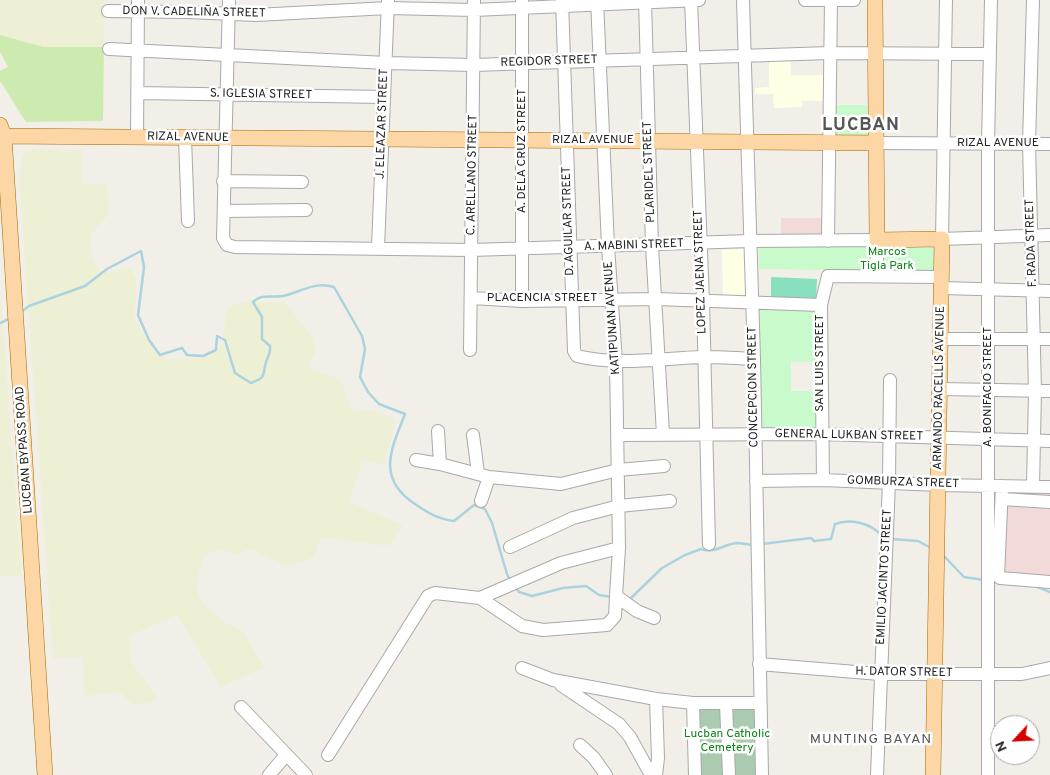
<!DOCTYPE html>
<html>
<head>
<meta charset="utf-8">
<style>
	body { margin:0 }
	#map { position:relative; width:1050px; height:775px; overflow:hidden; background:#f2efe9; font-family:Overpass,sans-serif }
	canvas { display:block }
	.north { position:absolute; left:990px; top:715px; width:50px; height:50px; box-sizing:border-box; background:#fff; border:1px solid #a7a7a7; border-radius:50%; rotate:245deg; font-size:14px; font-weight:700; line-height:20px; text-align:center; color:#222 }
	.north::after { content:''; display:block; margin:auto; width:18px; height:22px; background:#d40000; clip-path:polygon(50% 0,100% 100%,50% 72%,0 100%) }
</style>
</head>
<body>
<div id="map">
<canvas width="1050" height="775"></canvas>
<div class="north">N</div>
</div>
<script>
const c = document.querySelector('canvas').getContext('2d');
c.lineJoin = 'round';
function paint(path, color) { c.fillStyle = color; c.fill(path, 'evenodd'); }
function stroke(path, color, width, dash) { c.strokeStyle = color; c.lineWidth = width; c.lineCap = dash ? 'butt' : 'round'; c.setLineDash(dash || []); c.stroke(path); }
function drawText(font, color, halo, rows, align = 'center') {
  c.font = font + ' Overpass,sans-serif'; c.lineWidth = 5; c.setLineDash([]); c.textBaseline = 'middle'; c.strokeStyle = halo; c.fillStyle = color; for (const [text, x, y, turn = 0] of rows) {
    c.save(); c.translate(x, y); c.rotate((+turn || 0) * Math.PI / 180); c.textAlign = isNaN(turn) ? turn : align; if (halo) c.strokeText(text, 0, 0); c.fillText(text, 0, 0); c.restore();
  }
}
paint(new Path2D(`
	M781,218H826V237H781Z
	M994,487L1050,490V589H1045L1031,581L992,580Z`), '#f2dad9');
paint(new Path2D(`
	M769,58H790L791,75H823L824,101H802V107L774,108L773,94H755V88L769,87Z
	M748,249L749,298H723L722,250Z`), '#ffffe5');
paint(new Path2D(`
	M0,0H104V47H44L0,35Z
	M34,149L82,150V184H107L109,214L90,236L93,259L100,270L106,272L129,267L136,278L135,320L155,352L163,356L176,359L203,358L217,351L222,344L227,308L242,302H285L313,338L316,351L310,361L311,368L314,371L340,379L353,412L370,409L393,418L395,425L384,464L363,461L349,502L403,525L389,546L321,537L314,556L302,562L286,566L250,549L234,555L228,551L216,550L204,556L198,574L197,591L202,602L225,623L243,631L264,668L221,687L177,615L130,636L131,661L158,699L149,703L133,705L120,692L84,696L83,657L53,659L19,175L22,157L26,152Z
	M0,291L2,310L22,576H0Z`), '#eef0d5');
paint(new Path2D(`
	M0,35L44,47H104L103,121L26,122L0,81V71L8,67L0,52Z`), '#cdebb0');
paint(new Path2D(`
	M756,705L758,775H697L695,709Z`), '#aacbaf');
paint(new Path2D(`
	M835,105H867L868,139H835Z
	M759,245L938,248V272L759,269Z
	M756,306L819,308V362H791V391H819V428H758Z`), '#c8facc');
paint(new Path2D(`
	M771,277L817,279L816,301L771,300Z`), '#88e0be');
stroke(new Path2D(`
	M20,313L29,306L85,286L107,269L141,251L144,267L138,315L149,340L160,355L182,348L187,355L203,356L216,350L217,336L225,340L235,373L251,383C267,377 262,376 266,362C268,355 271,354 270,346L262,339V317L253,302C262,293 272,298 283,296C301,292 315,281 334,287L362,336L365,349L360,377L368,392L379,404L405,414C391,450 376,478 415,504C428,513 438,519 454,521L474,505L485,509L492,523L507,574L510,580
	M0,323L11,318
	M891,539L918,541L931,548
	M762,544L811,538L814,541L831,539L835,524C850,518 870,523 881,535
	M942,554L964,577L984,580
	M515,586L519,592L532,596L563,588L586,586L599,595L612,597
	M1035,586L1050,592
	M629,600L662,568L685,555L701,549C715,554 724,544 737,543C743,543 748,545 754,545`), '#aad3df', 2.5);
const minor = new Path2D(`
	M229,0L223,238L227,245L235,247L472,250L750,241L877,240V276
	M562,0L574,351L577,356C618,366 662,358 704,357C721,357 737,358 754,359
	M597,0L608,246L616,361L619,548L616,596L637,611L654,618
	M645,0L652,246L663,434
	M691,0L703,301L709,544
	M743,0L754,359L762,775
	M805,0H854
	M946,0L942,239L1050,235
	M108,11L187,12L256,15L388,8L474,10L699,0
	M109,49L386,63L474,65L829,53L990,54
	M138,93L384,97
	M137,138L138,0
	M185,138L188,221
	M877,143L1050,144
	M223,181L302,182
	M224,211L306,210
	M828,241L831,0
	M378,248L388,0
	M942,288L1050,291
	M472,298L522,301L657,299L821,305
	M522,301V1
	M941,339H1050
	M470,350L474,0
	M941,389L1050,391
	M438,431L440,464
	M473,435L478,473
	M618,435L821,434L1050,441
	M416,460L440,464L489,477L561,484L618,470L664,466
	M823,480L821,305L828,276L942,277
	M756,481L823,480L939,485L1050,487
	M1002,486L998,576L1000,578L1050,582
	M1033,486L1035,391L1029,144L1033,0
	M1002,499L1050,502
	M481,501L489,477
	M510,547L573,518L619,506L670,501
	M480,598L522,626L543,630L607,625L615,616L616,596
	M759,664L880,674H1022L1050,668
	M522,668L553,680L656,699L693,703H760
	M561,685L619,724L630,737L651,775
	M656,699L658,758L656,775
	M693,703L695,775
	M726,704L729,775
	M241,707L306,775
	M580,745L594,758L606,775
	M328,755L428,596L435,593L480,598L561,563L619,548
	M269,775L286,755
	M877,775L889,482L890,380
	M988,775V145L991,0`);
const major = new Path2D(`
	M875,0L877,240L942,239L933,775
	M0,125L4,136L45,775
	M0,136L877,143`);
stroke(minor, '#a9a9a9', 14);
stroke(major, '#a06b00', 16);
stroke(minor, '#fff', 12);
stroke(major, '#fcd6a4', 15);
drawText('12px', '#222', '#fff', [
	["DON V. CADELIÑA STREET",194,13,1],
	["REGIDOR STREET",549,62,-2],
	["S. IGLESIA STREET",261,95,1],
	["J. ELEAZAR STREET",383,124,-88],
	["RIZAL AVENUE",188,138,1],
	["RIZAL AVENUE",593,141],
	["RIZAL AVENUE",998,144],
	["A. DELA CRUZ STREET",523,151,-90],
	["PLARIDEL STREET",650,172,-92],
	["C. ARELLANO STREET",473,175,-89],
	["D. AGUILAR STREET",569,221,-92],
	["F. RADA STREET",1032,243,-92],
	["A. MABINI STREET",634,246,-2],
	["LOPEZ JAENA STREET",701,272,-92],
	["PLACENCIA STREET",542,299],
	["KATIPUNAN AVENUE",613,318,-94],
	["SAN LUIS STREET",821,363,-90],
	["CONCEPCION STREET",754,387,-91],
	["A. BONIFACIO STREET",989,387,-90],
	["ARMANDO RACELLIS AVENUE",940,388,-89],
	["GENERAL LUKBAN STREET",849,436,1],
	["LUCBAN BYPASS ROAD",25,450,-94],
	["GOMBURZA STREET",903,483,2],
	["EMILIO JACINTO STREET",885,577,-87],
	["H. DATOR STREET",904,673,1]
]);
drawText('12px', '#0c8416', '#fff', [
	["Marcos",887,253],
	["Tigla Park",887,267],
	["Lucban Catholic",727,735],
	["Cemetery",727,749]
]);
c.letterSpacing = '1px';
drawText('14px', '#555', '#fff', [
	["MUNTING BAYAN",871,740]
]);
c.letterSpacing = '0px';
c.letterSpacing = '1px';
drawText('bold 18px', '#555', '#fff', [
	["LUCBAN",861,126]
]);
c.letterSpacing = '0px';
</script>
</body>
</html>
